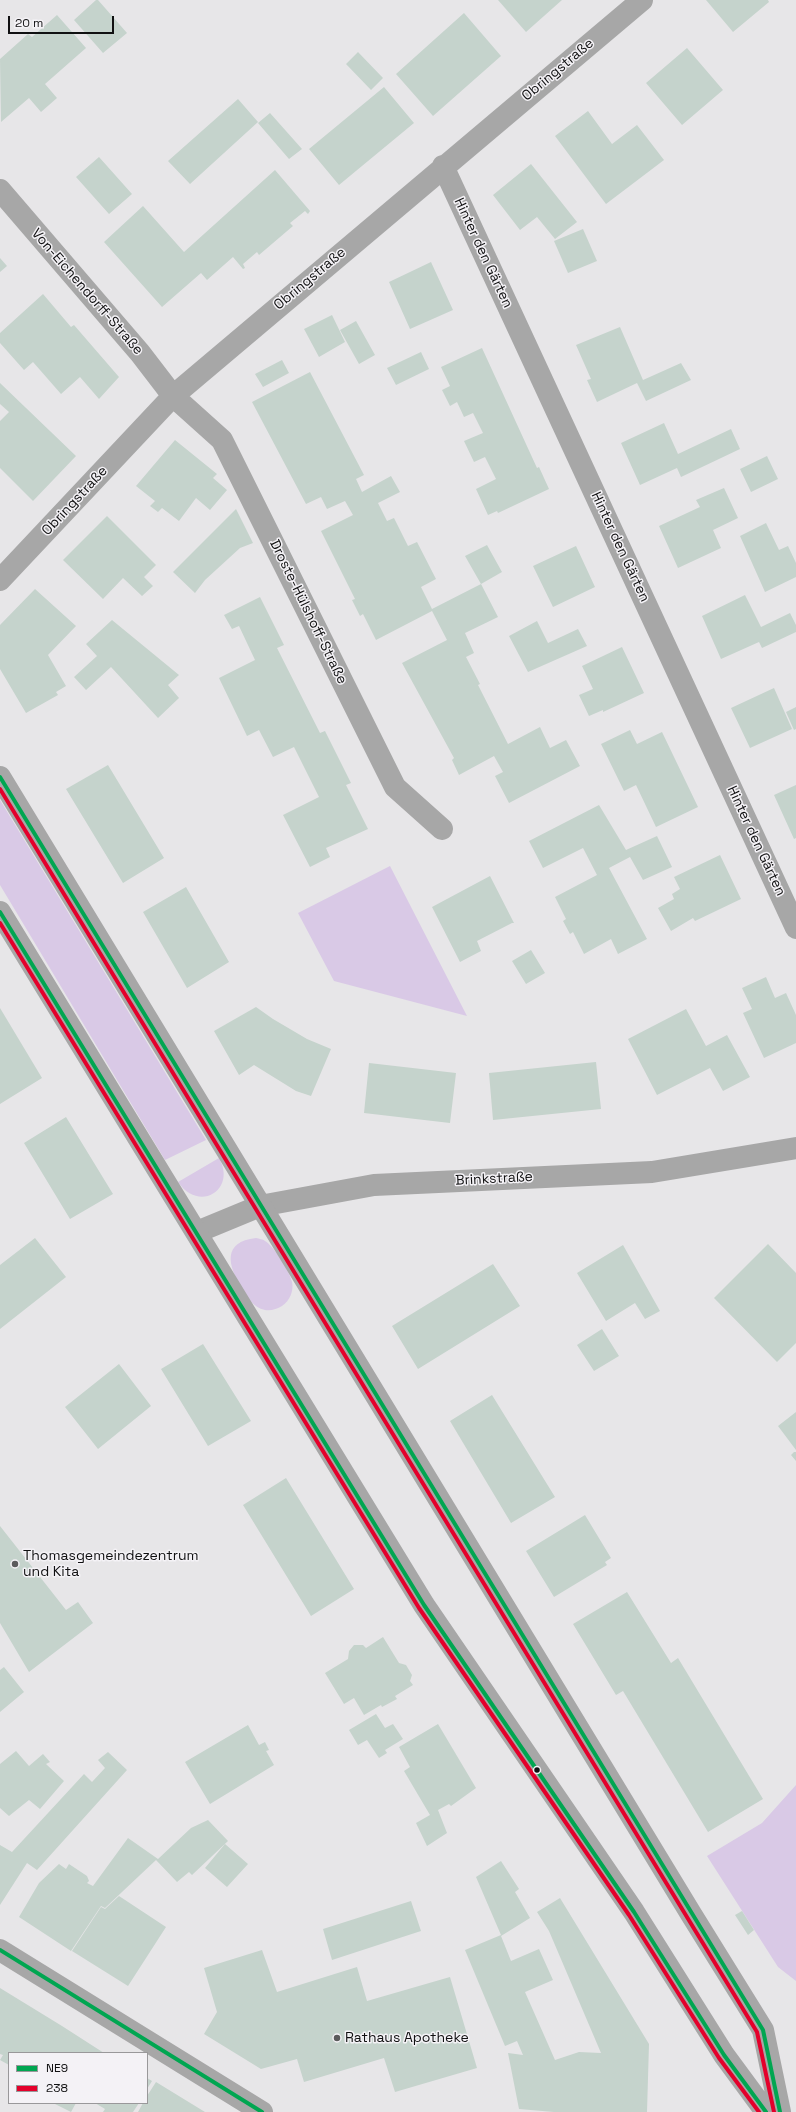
<!DOCTYPE html>
<html>
<head>
<meta charset="utf-8">
<style>
	body { margin:0 }
	#map { position:relative; width:796px; height:2112px; overflow:hidden; background:#e7e6e8; font-family:"Space Grotesk",sans-serif }
	canvas { display:block }
	.legend { position:absolute; left:8px; top:2052px; width:140px; height:52px; box-sizing:border-box; background:#f4f2f6; border:1px solid #99989a; margin:0; padding:5px 7px; list-style:none; font-size:12px; color:#101011 }
	.legend li { display:flex; align-items:center; gap:8px; height:20px }
	.legend b { width:20px; border:1px solid #99989a }
	.scale { position:absolute; left:8px; top:16px; width:106px; height:18px; box-sizing:border-box; border:2px solid #101011; border-top:0; padding-left:5px; font-size:12px; line-height:14px; white-space:nowrap; color:#101011; -webkit-text-stroke:3px #f4f2f6; paint-order:stroke }
</style>
</head>
<body>
<div id="map">
<canvas width="796" height="2112"></canvas>
<ul class="legend">
<li><b style="height:5px;background:#00a651"></b>NE9</li>
<li><b style="height:5px;background:#e4002b"></b>238</li>
</ul>
<div class="scale">20 m</div>
</div>
<script>
const c = document.querySelector('canvas').getContext('2d');
c.lineJoin = 'round';
function paint(path, color) { c.fillStyle = color; c.fill(path, 'evenodd'); }
function stroke(path, color, width, dash) { c.strokeStyle = color; c.lineWidth = width; c.lineCap = dash ? 'butt' : 'round'; c.setLineDash(dash || []); c.stroke(path); }
function drawText(font, color, halo, rows, align = 'center') {
  c.font = font + ' "Space Grotesk",sans-serif'; c.lineWidth = 3; c.setLineDash([]); c.textBaseline = 'middle'; c.strokeStyle = halo; c.fillStyle = color; for (const [text, x, y, turn = 0] of rows) {
    c.save(); c.translate(x, y); c.rotate((+turn || 0) * Math.PI / 180); c.textAlign = isNaN(turn) ? turn : align; if (halo) c.strokeText(text, 0, 0); c.fillText(text, 0, 0); c.restore();
  }
}
paint(new Path2D(`
	M0,800L206,1140L165,1160L0,885Z
	M390,866L467,1016L334,981L298,913Z
	M219,1158C237,1190 199,1213 178,1182Z
	M256,1238C259,1239 263,1239 265,1241C273,1245 290,1272 292,1282C294,1290 290,1301 282,1306C277,1309 271,1311 265,1310C253,1308 247,1296 241,1287C228,1265 222,1242 256,1238Z
	M796,1785V1981L778,1967L707,1856L762,1823Z`), '#d9c9e6');
paint(new Path2D(`
	M96,0H98L127,33L103,53L74,20Z
	M498,0H562L526,32Z
	M706,0H768L769,2L733,32Z
	M464,13L501,56L433,116L396,74Z
	M57,15L86,48L45,84L57,98L41,112L29,98L1,122L0,59L28,34L32,37Z
	M687,48L723,90L682,125L646,83Z
	M358,52L383,78L371,90L346,64Z
	M384,87L414,123L339,185L309,149Z
	M238,99L258,122L190,184L168,161Z
	M588,111L612,144L637,125L664,160L606,204L555,136Z
	M270,113L302,149L289,159L258,123Z
	M99,157L132,194L109,214L76,177Z
	M531,164L577,222L555,239L537,217L520,230L493,195Z
	M275,170L310,211L308,214L305,211L290,223L293,226L259,255L257,252L243,264L245,268L243,269L233,257L207,280L201,273L162,307L104,242L143,206L184,252Z
	M583,229L597,261L568,273L554,241Z
	M0,258L7,266L0,272Z
	M431,262L453,310L410,329L389,282Z
	M43,294L71,327L74,325L119,377L99,399L80,377L61,394L33,362L24,370L0,343V333Z
	M332,315L345,342L319,357L304,329Z
	M356,321L375,355L359,364L340,330Z
	M620,327L643,380L681,363L691,380L646,401L637,383L597,402L587,380L591,379L576,345Z
	M482,348L537,468L539,467L549,489L498,513L497,511L488,515L476,489L496,479L485,457L474,462L464,441L483,433L473,413L464,417L457,402L450,406L442,390L450,386L441,367Z
	M421,352L429,369L396,385L387,368Z
	M282,360L289,373L263,387L255,374Z
	M310,372L364,475L356,479L362,492L391,476L400,492L378,503L387,521L394,518L408,546L417,542L436,579L421,587L432,609L481,584L465,556L487,545L502,572L481,584L498,617L465,633L474,653L466,657L480,684L478,685L508,744L540,727L550,748L566,740L580,766L509,803L495,776L503,772L494,756L459,775L452,760L454,758L402,663L447,640L432,611L376,640L363,614L360,616L352,600L355,599L321,531L353,515L345,501L327,509L321,497L306,504L252,402Z
	M0,383L76,456L33,501L0,468V421L9,412L0,404Z
	M664,423L678,454L731,429L740,449L681,477L677,468L640,485L621,443Z
	M175,440L217,474L213,478L227,490L210,510L196,498L179,521L162,508L158,512L150,506L155,501L136,486Z
	M767,456L778,479L751,492L740,469Z
	M724,488L738,518L713,530L721,548L678,568L659,526L700,507L696,500Z
	M236,509L253,543L240,548L205,580L195,593L173,572Z
	M107,516L156,565L144,577L153,586L142,596L123,578L103,599L63,560Z
	M766,523L779,550L788,546L796,563V577L765,592L740,536Z
	M576,546L595,587L553,607L533,566Z
	M35,589L76,626L48,655L66,686L56,692L58,695L26,713L0,669V625Z
	M745,595L761,627L790,613L796,625V632L762,648L759,642L721,659L702,616Z
	M260,597L284,645L277,648L320,733L325,731L351,783L346,785L368,829L326,848L330,857L310,867L283,815L319,797L294,747L273,757L259,730L247,736L219,678L255,660L239,626L232,629L224,615Z
	M112,620L179,675L168,685L179,698L158,718L111,667L86,690L74,677L97,656L86,644Z
	M537,621L548,643L578,629L587,646L528,672L509,636Z
	M622,647L644,693L603,712V710L589,716L579,695L593,689L582,666Z
	M774,688L792,729L750,748L731,708Z
	M796,707V729L794,730L786,712Z
	M630,730L637,744L662,732L698,807L656,827L636,785L624,791L601,744Z
	M108,765L164,858L123,883L66,789Z
	M796,785V838L794,839L774,795Z
	M599,805L626,850L657,836L672,867L643,880L630,857L609,868L647,939L618,954L611,939L584,954L573,932L570,934L563,921L566,919L555,897L597,875L583,848L543,868L529,841Z
	M720,855L741,899L695,921L693,918L671,931L658,908L674,899L672,894L680,889L674,877Z
	M490,876L514,923H512L477,941L481,951L460,962L432,907Z
	M186,887L229,962L187,988L143,912Z
	M531,950L545,973L526,984L512,961Z
	M766,977L775,998L786,993L796,1015V1043L764,1058L743,1013L752,1009L742,988Z
	M256,1007L273,1019L307,1039L331,1049L311,1096L296,1091L254,1065L239,1075L214,1031Z
	M0,1008L42,1078L0,1104Z
	M686,1009L706,1046L727,1035L750,1077L723,1091L710,1068L657,1095L628,1039Z
	M596,1062L601,1109L493,1120L489,1073Z
	M369,1063L456,1073L450,1123L364,1113Z
	M66,1117L113,1194L70,1219L24,1143Z
	M35,1238L66,1277L0,1329V1265Z
	M768,1244L796,1273V1343L777,1362L714,1298Z
	M623,1245L660,1311L645,1319L635,1303L606,1321L577,1273Z
	M493,1264L520,1306L418,1369L392,1326Z
	M602,1329L619,1356L594,1371L577,1345Z
	M203,1344L251,1421L208,1446L161,1369Z
	M119,1364L151,1406L98,1449L65,1407Z
	M492,1395L555,1497L511,1523L450,1421Z
	M796,1412V1450L778,1426Z
	M794,1452H796V1461L791,1455Z
	M286,1478L354,1589L311,1616L243,1505Z
	M585,1515L611,1558L605,1562L607,1565L554,1597L526,1551Z
	M0,1526L66,1610L78,1602L93,1623L29,1672L0,1623Z
	M627,1592L671,1663L678,1658L763,1799L708,1832L623,1691L616,1695L573,1624Z
	M383,1637L399,1663L406,1665L412,1675L410,1681L413,1685L395,1696L397,1699L382,1707L381,1705L364,1715L354,1698L344,1704L325,1673L348,1659L349,1651L354,1645H363L366,1648Z
	M4,1667L24,1692L0,1712V1670Z
	M376,1714L385,1728L393,1724L403,1739L385,1750L387,1753L379,1758L367,1740L358,1745L349,1730Z
	M438,1724L476,1788L451,1806L449,1804L438,1810L447,1833L427,1846L416,1823L430,1815L404,1771L410,1767L399,1747Z
	M248,1725L259,1745L265,1742L269,1750L266,1751L274,1765L210,1804L185,1762Z
	M16,1751L29,1766L43,1754L50,1762L46,1764L64,1781L40,1809L29,1800L9,1816L0,1808V1764Z
	M108,1752L127,1770L37,1870L27,1863L0,1905V1845L12,1852L84,1774L92,1782L105,1768L98,1760Z
	M208,1820L228,1841L192,1875L189,1872L177,1882L156,1860L105,1908L101,1906L71,1951L19,1917L39,1883L59,1864L66,1869L69,1864L87,1876L89,1881L87,1883L93,1886L128,1838L158,1859L191,1828Z
	M225,1844L248,1864L227,1887L205,1868Z
	M501,1861L519,1889L515,1892L530,1918L501,1936L511,1961L539,1949L553,1980L525,1992L555,2060L579,2052L601,2053L549,1931L537,1912L560,1898L649,2044L647,2112H554L519,2109L508,2053L523,2055L517,2041L505,2046L465,1950L501,1935L476,1877Z
	M119,1896L166,1927L128,1986L72,1951L101,1907L105,1909Z
	M411,1901L421,1931L332,1960L323,1929Z
	M742,1911L754,1930L748,1935L735,1915Z
	M262,1950L277,1992L357,1967L367,2001L450,1977L477,2068L395,2092L384,2058L304,2082L297,2059L261,2069L204,2034L217,2012L204,1968Z
	M0,1988L62,2026L104,2053H9V2065L0,2060L3,2055L0,2054Z
	M147,2078L152,2081L147,2089Z
	M156,2082L205,2112H138L143,2103H147V2096Z
	M53,2103H76L71,2112Z
	M95,2103H139L133,2112H103L105,2109Z`), '#c5d3cc');
stroke(new Path2D(`
	M443,166L796,928
	M0,190L140,353L173,396L222,440L395,787L442,829
	M0,580L173,396L642,0
	M197,1232L260,1206L374,1185L652,1172L796,1148
	M0,1950L262,2112`), '#a7a7a7', 22);
stroke(new Path2D(`
	M0,777L691,1914L763,2030L780,2112
	M0,912L424,1605L634,1912L724,2055L766,2112`), '#a7a7a7', 22);
stroke(new Path2D(`
	M0,777L763,2030L780,2112
	M0,912L424,1605L634,1912L724,2055L766,2112
	M0,1950L262,2112`), '#00a651', 4);
stroke(new Path2D(`
	M0,789L757,2032L774,2112
	M0,923L419,1608L629,1915L719,2058L759,2112`), '#e4002b', 4);
for (const [x, y, r, color] of [
	[15,1564,4,"#5b5b5c"],
	[537,1770,3.5,"#101011"],
	[337,2038,4,"#5b5b5c"]
]) { const dot = new Path2D(); dot.arc(x, y, r, 0, 2 * Math.PI); c.fillStyle = color; c.fill(dot); stroke(dot, '#f4f2f6', 1.5); }
drawText('14px', '#101011', '#f4f2f6', [
	["Obringstraße",558,70,-40],
	["Hinter den Gärten",483,253,65],
	["Obringstraße",310,279,-40],
	["Von-Eichendorff-Straße",87,292,49],
	["Obringstraße",75,501,-47],
	["Hinter den Gärten",620,547,65],
	["Droste-Hülshoff-Straße",308,612,64],
	["Hinter den Gärten",756,841,65],
	["Brinkstraße",494,1179,-3]
]);
drawText('14px', '#101011', '#f4f2f6', [
	["Thomasgemeindezentrum",23,1556],
	["und Kita",23,1572],
	["Rathaus Apotheke",345,2038]
], 'left');
</script>
</body>
</html>
